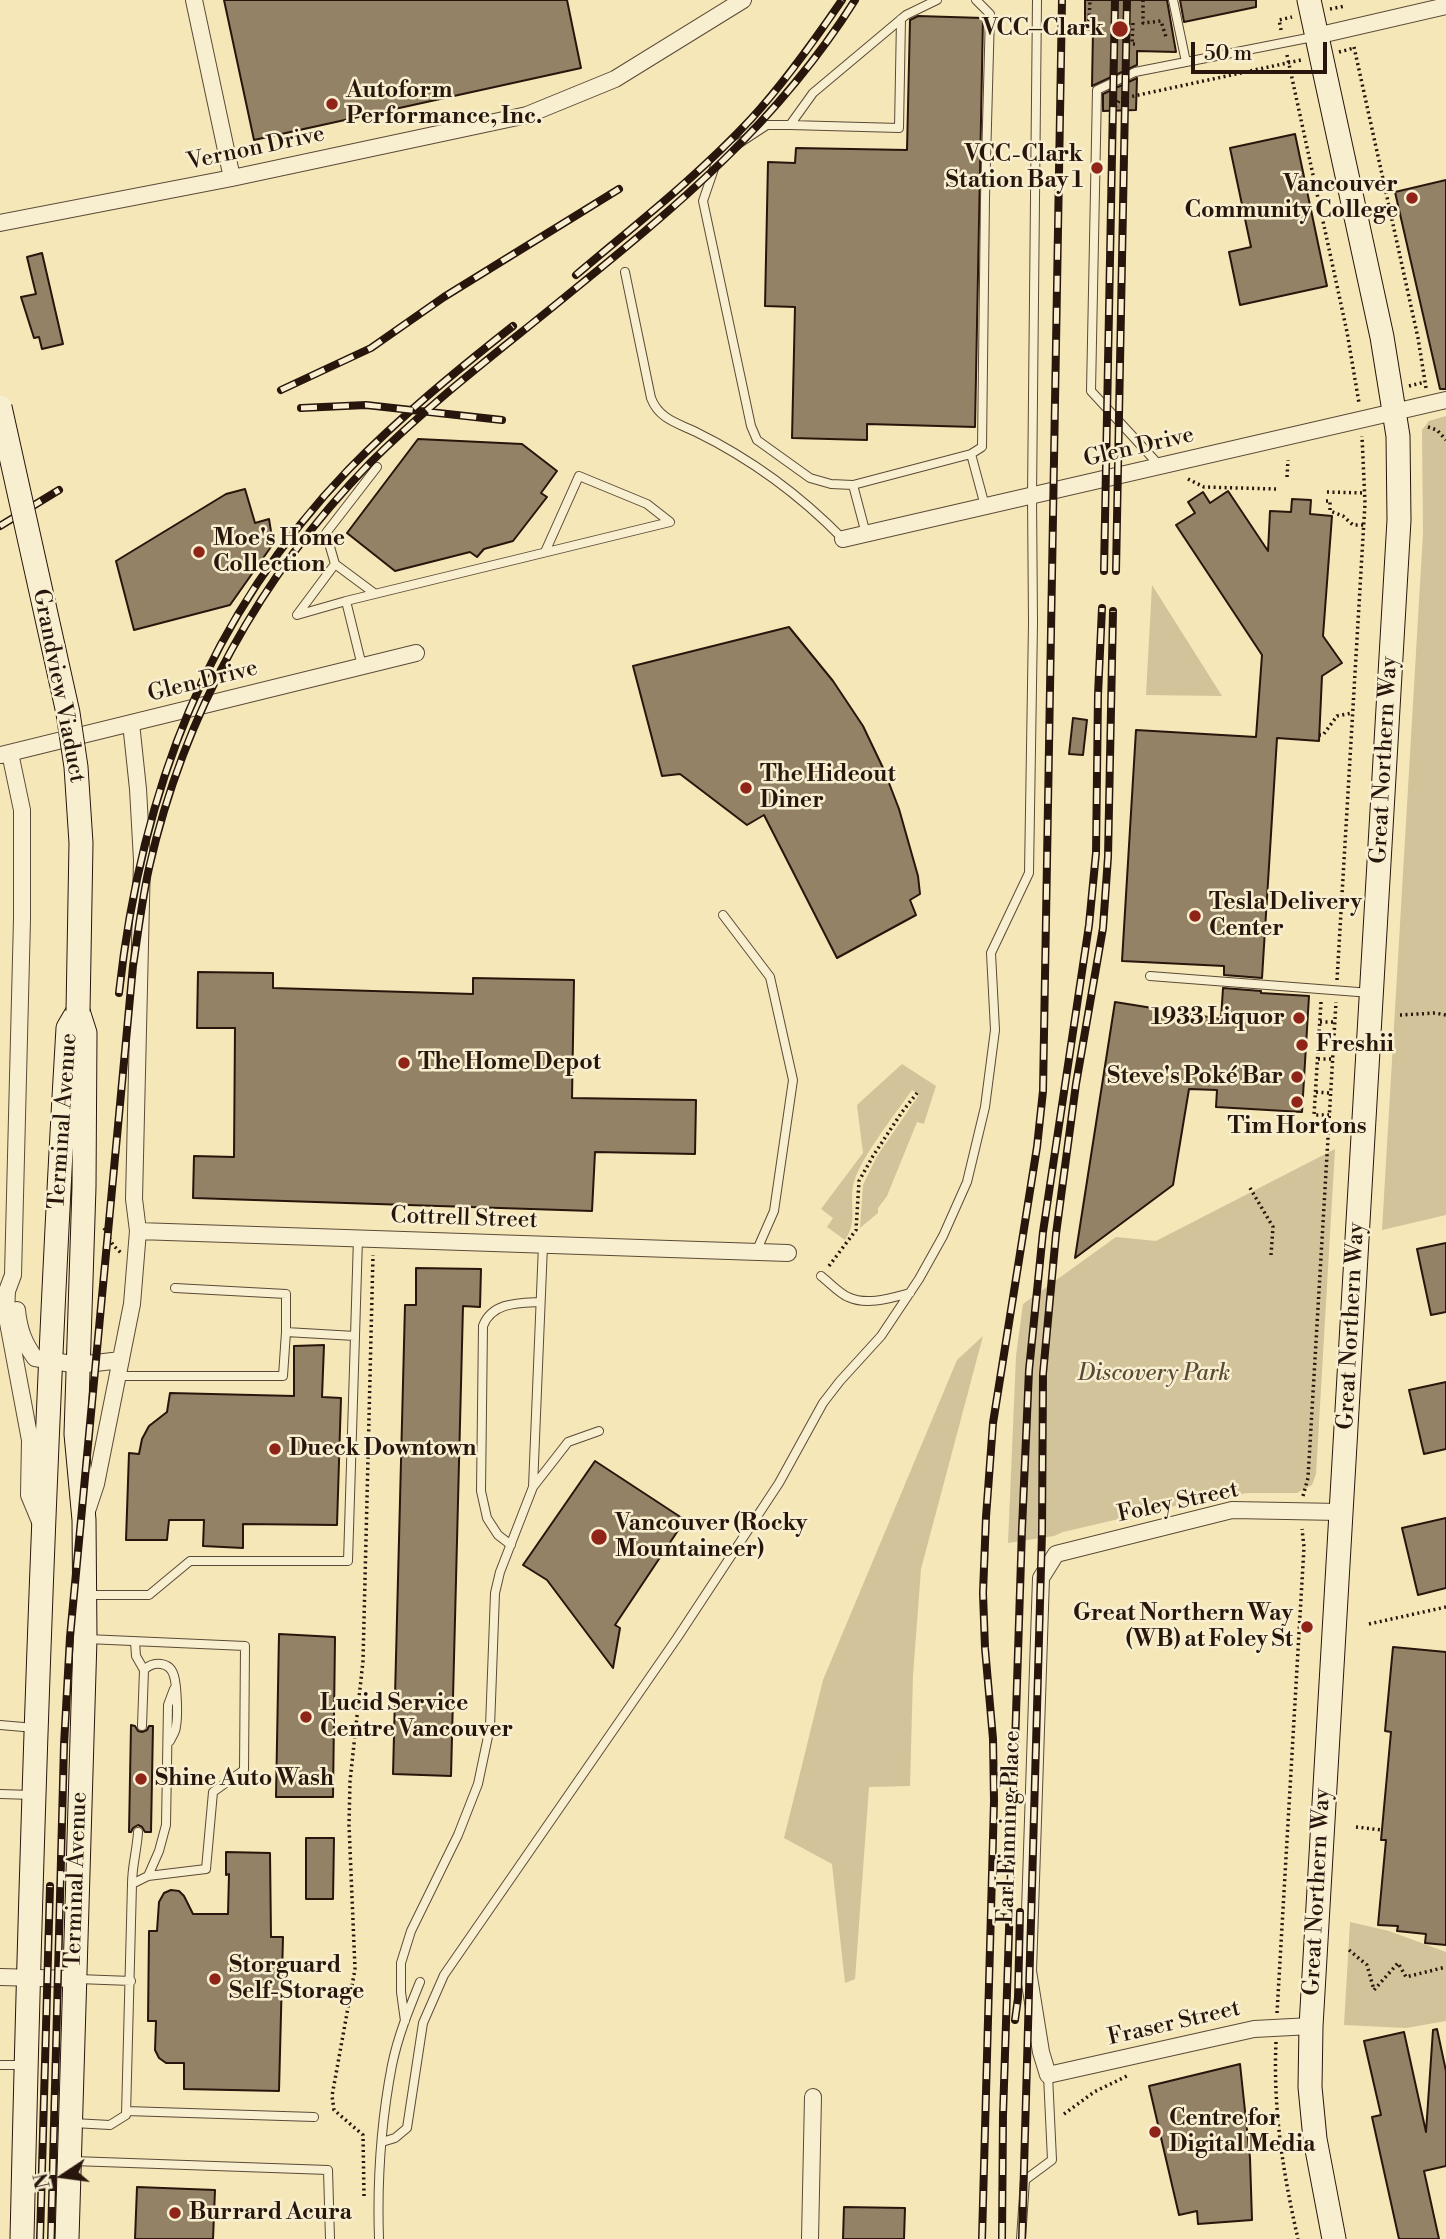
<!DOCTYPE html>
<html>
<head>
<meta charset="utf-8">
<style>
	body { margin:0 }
	#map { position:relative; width:1446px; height:2239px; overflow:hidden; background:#f5e7b7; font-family:"Libre Bodoni",serif }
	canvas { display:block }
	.north { position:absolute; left:28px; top:2141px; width:70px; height:70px; -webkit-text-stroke:5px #f8efd0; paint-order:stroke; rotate:257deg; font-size:19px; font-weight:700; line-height:28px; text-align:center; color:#28150c }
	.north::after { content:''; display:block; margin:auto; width:24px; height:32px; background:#28150c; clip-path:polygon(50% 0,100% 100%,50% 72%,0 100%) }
	.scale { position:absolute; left:1191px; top:42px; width:136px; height:32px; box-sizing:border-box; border:4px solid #28150c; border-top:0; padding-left:9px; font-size:21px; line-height:24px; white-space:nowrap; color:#28150c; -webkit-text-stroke:5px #f8efd0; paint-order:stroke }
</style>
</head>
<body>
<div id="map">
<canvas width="1446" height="2239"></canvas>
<div class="north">N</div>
<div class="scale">50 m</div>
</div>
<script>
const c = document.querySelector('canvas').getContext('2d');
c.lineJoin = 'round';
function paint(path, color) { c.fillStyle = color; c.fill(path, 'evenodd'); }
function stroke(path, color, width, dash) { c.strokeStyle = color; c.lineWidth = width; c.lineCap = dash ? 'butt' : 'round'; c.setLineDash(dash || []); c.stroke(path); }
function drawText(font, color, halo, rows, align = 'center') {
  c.font = font + ' "Libre Bodoni",serif'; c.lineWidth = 5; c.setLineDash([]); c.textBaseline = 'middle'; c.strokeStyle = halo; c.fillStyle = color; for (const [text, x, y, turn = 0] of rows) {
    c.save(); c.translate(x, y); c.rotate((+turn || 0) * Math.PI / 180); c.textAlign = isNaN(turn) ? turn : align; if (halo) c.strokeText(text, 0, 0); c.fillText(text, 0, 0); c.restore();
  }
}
paint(new Path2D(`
	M1446,416V1215L1382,1230L1423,533L1422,430L1429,421Z
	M1152,585L1222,696L1146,695Z
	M902,1064L936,1086L925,1120L924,1124L917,1122L887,1196L878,1208V1213L860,1228L863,1185L877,1156L919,1095L912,1090C896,1113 861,1157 854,1182C848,1204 859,1220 845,1240L827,1227L833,1218L821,1209L863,1153L857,1105Z
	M1335,1149L1316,1474L1312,1485L1297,1493H1248L1209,1498L1063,1532L1054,1536L1008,1543L1016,1356L1023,1304L1116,1237L1156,1241Z
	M983,1336L921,1569L913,1675L910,1786L869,1787L855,1979L845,1983L832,1864L784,1838L823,1680L957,1360Z
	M1350,1922L1389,1931L1446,1952V2021L1406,2028L1344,2025Z`), '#d2c39a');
const building = new Path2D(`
	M224,0H567L581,68L254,140Z
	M1085,0H1167L1176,52L1137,51V65L1092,86L1093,30H1085Z
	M1180,0H1256V7L1184,22Z
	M918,16L983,18L975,427L867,424V440L792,438L795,307L765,306L768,162L795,163L796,148L907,150L910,20Z
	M1137,78L1136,110L1103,111V94Z
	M1295,134L1327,286L1240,305L1229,252L1251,247L1230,148Z
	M1446,180V389H1440L1395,192Z
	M42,253L63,344L42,349L39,337L34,338L21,297L36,294L27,257Z
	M418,439L522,444L557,471L541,493L547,497L513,541L484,549L477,557L470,552L395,571L347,533Z
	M245,489L255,523L269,519L273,544L230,605L134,630L116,561L226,494Z
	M1228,491L1268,551L1270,511L1291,512L1292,499L1311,500L1310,514L1332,516L1323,636L1342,663L1322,676L1319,741L1277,738L1262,978L1224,975V966L1122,961L1136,730L1256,737L1262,655L1176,525L1195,513L1188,502L1203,492L1210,503Z
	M789,627L833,681L863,726L884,770L899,809L918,876L920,894L910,900L916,915L837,958L764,815L747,825L680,774L662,776L633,666Z
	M1073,718L1087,720L1083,755L1069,754Z
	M198,972L273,973V988L473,994V978L574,980L572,1098L696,1100L695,1154L595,1152L592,1211L193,1198L194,1156L234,1157L235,1028H197Z
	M1223,988L1261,991V993L1309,996L1302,1112L1216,1107L1217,1090L1189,1089L1173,1185L1075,1258L1115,1002L1221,1019Z
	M1446,1243V1312L1431,1315L1417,1249Z
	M416,1268L481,1269L480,1307L463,1306L451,1776L393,1774L405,1305H416Z
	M324,1345L322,1397L341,1398L337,1525L243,1524V1548L203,1546L204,1520H169L167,1540H126L129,1453L139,1454L142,1439L149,1426L167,1412L170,1393L294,1396V1346Z
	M1446,1382V1449L1424,1454L1409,1390Z
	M595,1461L685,1520L615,1625L620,1628L613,1668L547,1580L523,1565Z
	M1446,1518V1588L1418,1595L1402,1528Z
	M279,1634L335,1637L333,1797H276Z
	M1393,1647L1446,1652V1945L1425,1943L1426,1934L1397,1931L1398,1926L1378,1925L1386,1840H1381L1391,1732L1385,1731Z
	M131,1725L135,1726L138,1731L142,1732L147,1730L149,1726H153L151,1832H145L142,1827L138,1825L133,1828L131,1832H129Z
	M306,1838H334L333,1899H306Z
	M226,1852L270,1853L271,1937H283L279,2091L184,2089V2063H166L159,2058L155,2050L156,2021H148L149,1931H157L159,1902L164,1893L171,1890L179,1891L184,1896L193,1914H228L229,1874L226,1875Z
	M1437,2029L1446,2071V2166L1424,2171L1439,2239H1399L1372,2117L1381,2115L1364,2041L1404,2032L1426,2132L1433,2030Z
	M1240,2064L1250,2158L1252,2220L1198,2224L1197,2211L1179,2215L1149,2086Z
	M137,2187L215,2190L213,2239H135Z
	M844,2207L905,2208L904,2239H843Z`);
paint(building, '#938265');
stroke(building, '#28150c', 2);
const lane = new Path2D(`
	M1173,0L1186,62
	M790,125L899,128L901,19
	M625,272L651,398C659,419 677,423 696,432C751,459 800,495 843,539
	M971,454L985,506
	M1160,466L1091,391L1097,90L1135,72L1313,37
	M853,485L971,454L982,447L985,198L990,14L976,0
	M866,534L853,485L831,484L810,478L757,440L751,426L703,201L718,157L767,125H790L813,93L906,15L937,0
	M335,564L297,615L346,601
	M374,593L335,564L326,533L377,467
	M362,666L346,601L670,522L647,504L579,476L545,552
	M723,915L770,977L793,1080L774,1211L756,1252
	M1150,976L1371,993
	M821,1276C830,1283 839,1293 848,1297C867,1306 891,1298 910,1293
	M175,1288L286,1294V1332
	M118,1376H283L286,1332L355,1336L358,1238
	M533,1487L568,1442L599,1431
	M511,1545L498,1535L487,1518L481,1491L483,1326C492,1302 519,1303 540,1302
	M88,1595H149L190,1561H348L355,1336
	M135,1642L136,1656L144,1670
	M0,1725L35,1728
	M142,1726L144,1670C153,1661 170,1661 174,1676C177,1686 178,1716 176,1726C176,1732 172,1736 170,1741
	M0,1794L32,1795
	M148,1876L159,1851L166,1825L168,1705L174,1689
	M132,1884C132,1866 137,1850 138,1832
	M78,1979L131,1981
	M405,2021L401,1992V1963L411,1931L458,1835L478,1784L490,1727L495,1593L500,1572L533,1487L543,1245
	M0,2065H25
	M126,2111L314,2117
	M73,2123L110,2125L126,2115L132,1884L148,1876L206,1869L213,1792L244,1770L245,1646L87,1639
	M382,2142L395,2138L407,2128L423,2023L444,1975L677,1638L779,1483L823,1403L840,1381L881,1336L919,1279L943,1236L967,1182L985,1107L995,1030L991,953L1029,873L1033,623L1032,496L1037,0
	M73,2161L328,2170L330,2239
	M379,2239C377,2181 381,2122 392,2065C398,2036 409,2009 420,1982
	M1021,2239L1025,2180L1052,2160L1048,2075`);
const street = new Path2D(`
	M194,0L232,178
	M1316,36L1446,6
	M0,223L232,178L527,115L615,79L743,0
	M843,539L1446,400
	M10,753L22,810V919L13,1275L7,1291L6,1312L30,1440L29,1495L41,1524
	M1,755L416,653
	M138,1231L788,1253
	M17,1310C19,1330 24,1343 35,1358L78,1365L121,1360
	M87,1511L96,1484L132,1304L138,1231L134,1199L142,860L138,789L131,723
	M0,1977L74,1979
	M1311,2026L1254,2029L1048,2075L1041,2052L1028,1971L1041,1578L1056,1554L1232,1510L1340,1512
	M810,2239L813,2097`);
const secondary = new Path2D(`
	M1309,0L1382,337L1398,436L1399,520L1311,2026L1310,2087L1315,2139L1334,2239
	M22,2239C31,1835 44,1431 68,1028L78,1011
	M67,2239L85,1639L84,1520L76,1434L84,1187L85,1033L78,1011`);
stroke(lane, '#5b4a37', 10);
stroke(street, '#5b4a37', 18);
stroke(secondary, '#28150c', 25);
stroke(new Path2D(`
	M1143,0V23L1161,21L1166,37
	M1330,9L1345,6
	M1089,21L1090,0
	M1133,23L1132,44H1138
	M1281,30L1279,20L1292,17
	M1354,47L1418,338L1426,388
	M1339,52L1354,48
	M1287,55L1347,332L1359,403
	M1110,117L1120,99L1301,60
	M1409,386L1425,382
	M1428,427L1437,430L1446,440
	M1287,477L1288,460
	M1188,479L1204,487L1276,489
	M1327,492L1365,493
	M1326,501H1330V511L1343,516L1353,525H1364
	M1319,735H1323L1337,716L1352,713
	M1337,980L1365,503L1362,436
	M1321,1002L1314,1115H1329
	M1400,1015L1435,1013L1446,1015
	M1320,1022H1334
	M1318,1059H1332
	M1316,1092L1330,1093
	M1250,1188L1273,1227L1271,1255
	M104,1228L113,1245L121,1253
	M829,1266L856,1230L859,1181L873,1156L902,1112L917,1093
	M1303,1496L1308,1478L1336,1002
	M1369,1624L1446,1607
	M1356,1827L1382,1830
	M1349,1950L1367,1965L1374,1990L1398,1963L1406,1977L1446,1967
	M1277,2013L1304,1547L1302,1529
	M1276,2042C1273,2110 1283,2173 1298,2239
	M1064,2114L1094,2092L1127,2076
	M364,2196L363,2135L334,2110L332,2096L355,1969L349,1825L350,1781L363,1661L373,1255`), '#28150c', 3.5, [2, 3.5]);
stroke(lane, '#f8efd0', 8);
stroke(street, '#f8efd0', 16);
stroke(secondary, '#f8efd0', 23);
const rail = new Path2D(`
	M576,275C635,225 698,176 751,119C785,82 814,41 842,0
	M281,390L371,348L444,297L619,189
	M301,408L366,405L502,420
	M0,526L59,490
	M1104,571L1115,0
	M1116,571L1127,0
	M119,993C141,792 207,617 349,469C400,417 456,371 513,326
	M1015,2020L1018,1998L1020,1912
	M40,2239L50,1886
	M51,2239L64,1745L70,1637L133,966C138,933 142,900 149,868C184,714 260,576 370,463C430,403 499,351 565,297C676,207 777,124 855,0
	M982,2239L994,1801L993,1739L985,1648L983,1593L986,1517L993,1423L1037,1147L1043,1091L1062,0
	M1002,2239L1003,2115L1022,1529L1029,1370L1043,1232L1089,925L1096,853L1098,695L1102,608
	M1022,2239L1042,1532L1043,1374L1056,1234L1076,1084L1103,928L1108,857L1113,611`);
stroke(rail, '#28150c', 8);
stroke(rail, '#f8efd0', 5, [16]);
const secondaryBridge = new Path2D(`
	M0,407L68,713L76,767L81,843L78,1011`);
stroke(secondaryBridge, '#28150c', 25, []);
stroke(secondaryBridge, '#f8efd0', 23);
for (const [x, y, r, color] of [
	[1120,29,9,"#8f2418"],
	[332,104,7,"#8f2418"],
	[1097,168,7,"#8f2418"],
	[1412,198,7,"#8f2418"],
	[199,552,7,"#8f2418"],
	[746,788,7,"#8f2418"],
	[1195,916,7,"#8f2418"],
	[1299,1018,7,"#8f2418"],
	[1302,1045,7,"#8f2418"],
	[404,1063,7,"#8f2418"],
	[1297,1077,7,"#8f2418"],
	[1297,1102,7,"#8f2418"],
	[275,1449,7,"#8f2418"],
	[599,1537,9,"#8f2418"],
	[1307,1627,7,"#8f2418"],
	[306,1717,7,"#8f2418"],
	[141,1779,7,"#8f2418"],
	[215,1979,7,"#8f2418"],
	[1155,2132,7,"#8f2418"],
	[175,2213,7,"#8f2418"]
]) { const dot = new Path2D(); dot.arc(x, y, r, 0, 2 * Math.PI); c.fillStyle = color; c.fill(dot); stroke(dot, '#f8efd0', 2.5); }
drawText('bold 23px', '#28150c', '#f8efd0', [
	["VCC–Clark",1104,29,"right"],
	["Autoform",346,91],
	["Performance, Inc.",346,117],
	["VCC-Clark",1083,155,"right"],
	["Station Bay 1",1083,181,"right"],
	["Vancouver",1398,185,"right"],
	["Community College",1398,211,"right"],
	["Moe's Home",213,539],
	["Collection",213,565],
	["The Hideout",760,775],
	["Diner",760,801],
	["Tesla Delivery",1209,903],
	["Center",1209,929],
	["1933 Liquor",1285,1018,"right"],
	["Freshii",1316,1045],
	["The Home Depot",418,1063],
	["Steve's Poké Bar",1283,1077,"right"],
	["Tim Hortons",1297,1127,"center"],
	["Dueck Downtown",289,1449],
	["Vancouver (Rocky",615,1524],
	["Mountaineer)",615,1550],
	["Great Northern Way",1293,1614,"right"],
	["(WB) at Foley St",1293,1640,"right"],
	["Lucid Service",320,1704],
	["Centre Vancouver",320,1730],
	["Shine Auto Wash",155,1779],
	["Storguard",229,1966],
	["Self-Storage",229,1992],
	["Centre for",1169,2119],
	["Digital Media",1169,2145],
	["Burrard Acura",189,2213]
], 'left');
drawText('23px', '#28150c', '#f8efd0', [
	["Vernon Drive",256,149,-12],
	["Glen Drive",1139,448,-13],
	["Glen Drive",203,682,-14],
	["Grandview Viaduct",58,686,79],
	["Great Northern Way",1385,760,-87],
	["Terminal Avenue",64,1121,-86],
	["Cottrell Street",464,1219,2],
	["Great Northern Way",1352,1326,-87],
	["Foley Street",1178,1503,-12],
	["Earl Finning Place",1010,1827,-88],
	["Terminal Avenue",77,1880,-88],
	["Great Northern Way",1318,1892,-87],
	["Fraser Street",1174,2024,-13]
]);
drawText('italic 23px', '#5b4937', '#f8efd0', [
	["Discovery Park",1154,1374]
]);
</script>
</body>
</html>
